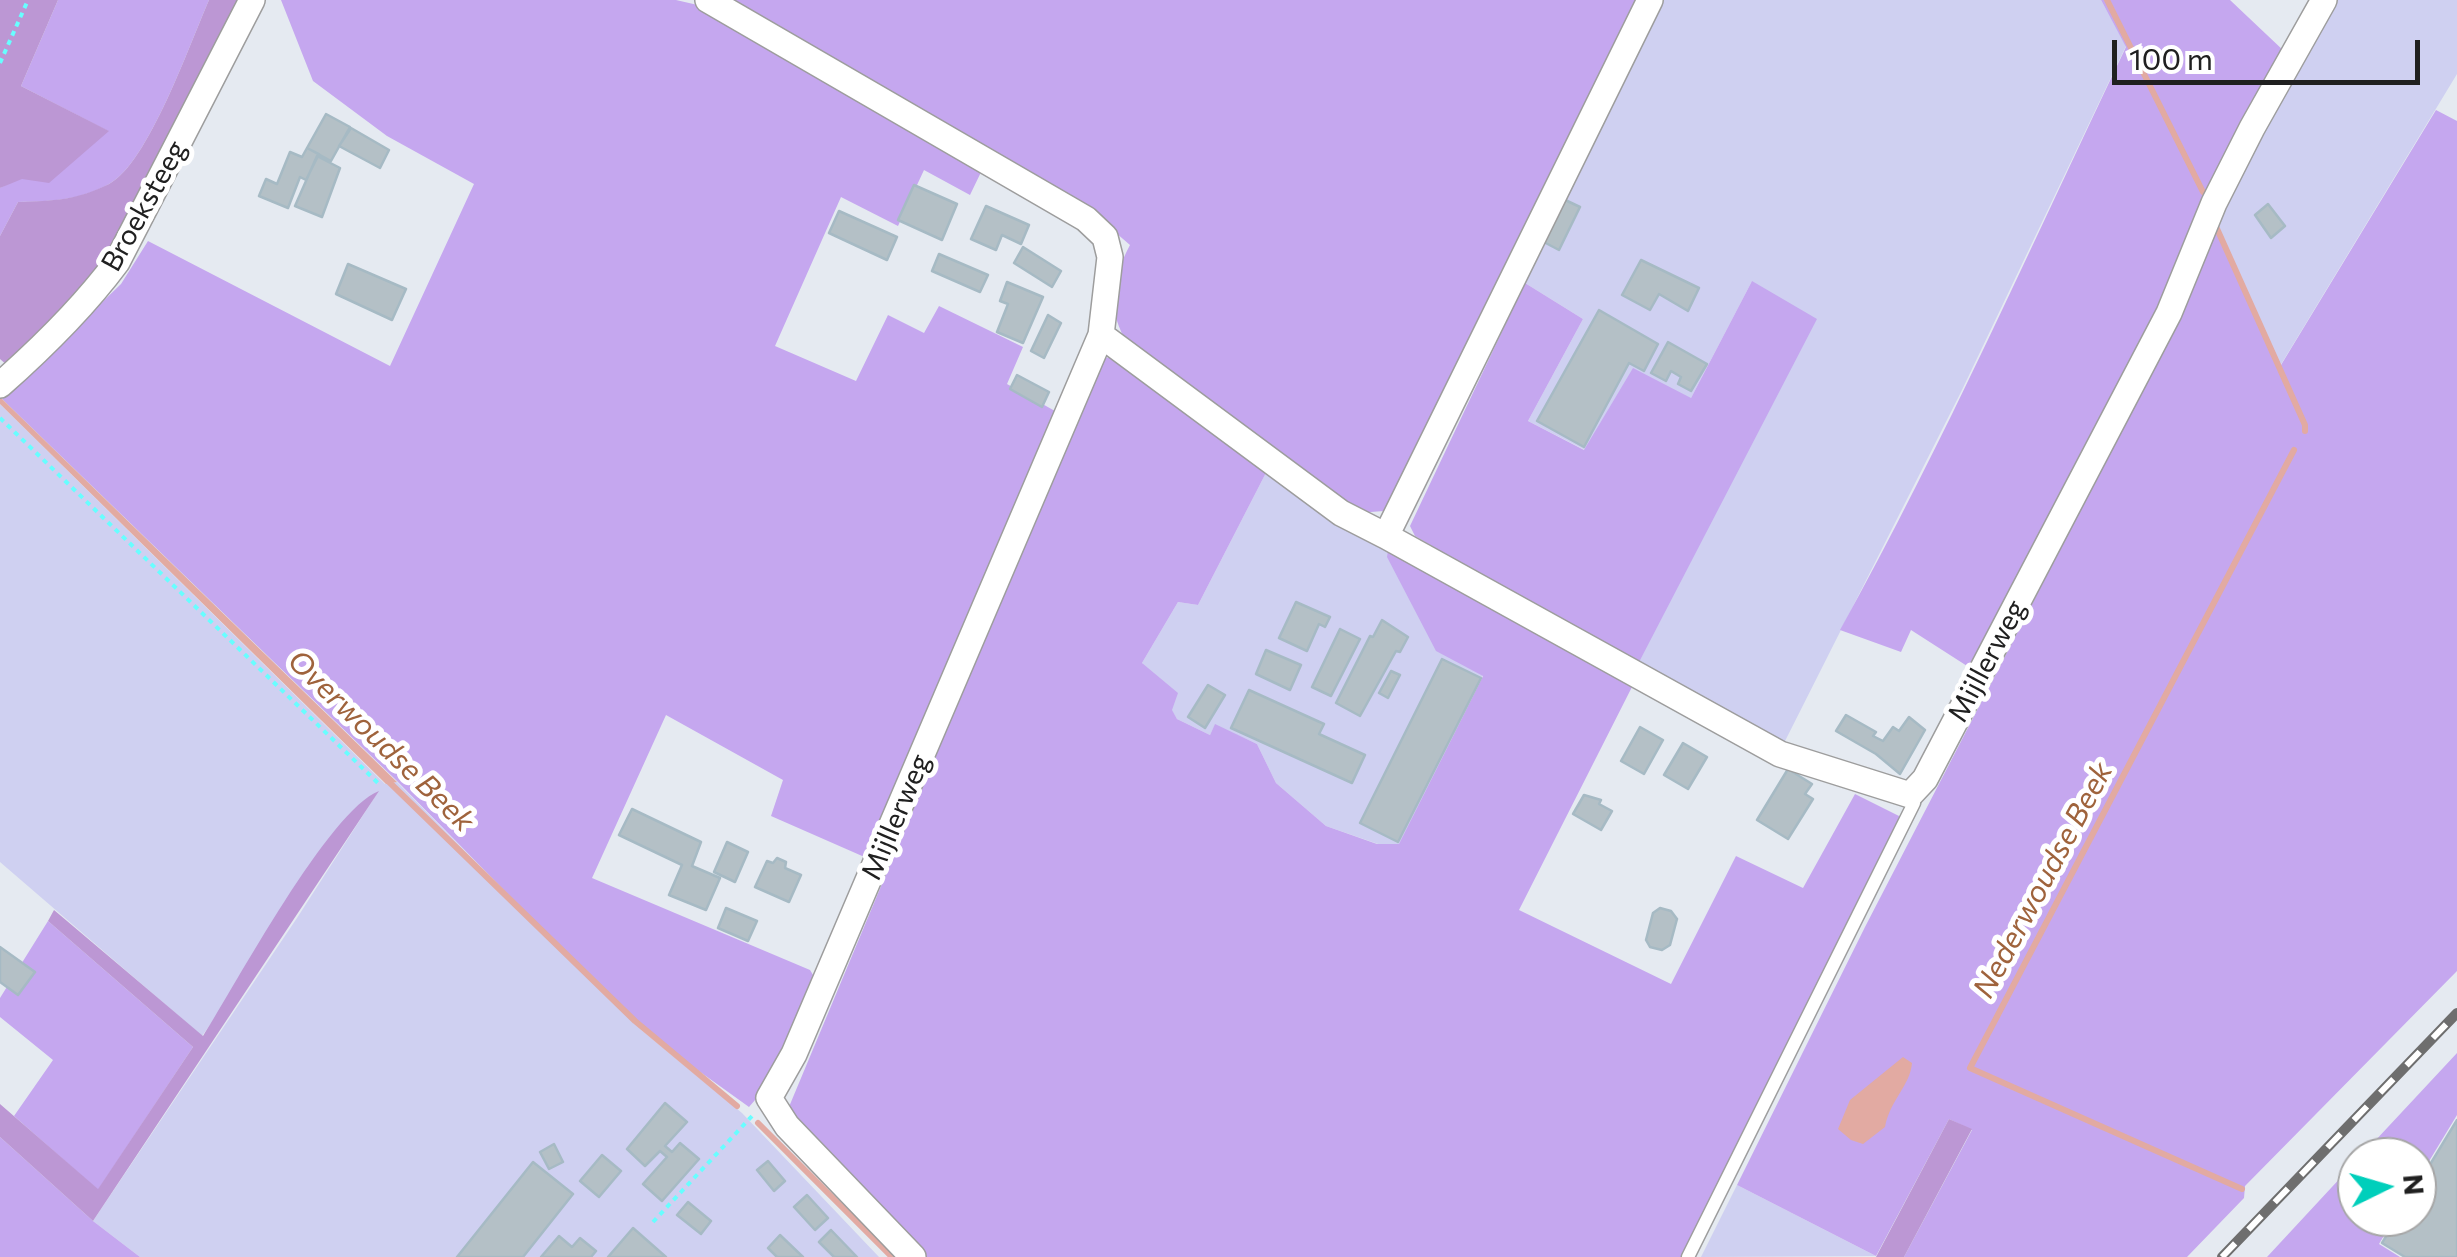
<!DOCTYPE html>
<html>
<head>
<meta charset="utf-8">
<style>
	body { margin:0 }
	#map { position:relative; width:2457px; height:1257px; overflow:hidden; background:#e5eaf1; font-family:Commissioner,sans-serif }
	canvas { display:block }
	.north { position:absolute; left:2337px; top:1137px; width:100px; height:100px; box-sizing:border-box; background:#fff; border:2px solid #a6a6a6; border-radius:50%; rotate:85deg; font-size:28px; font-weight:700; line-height:40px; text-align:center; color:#202020 }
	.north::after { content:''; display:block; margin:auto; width:35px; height:45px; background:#00cfbb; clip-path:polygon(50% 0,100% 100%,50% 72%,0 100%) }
	.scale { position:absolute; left:2112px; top:40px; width:308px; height:45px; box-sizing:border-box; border:5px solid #202020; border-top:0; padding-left:12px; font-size:30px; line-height:35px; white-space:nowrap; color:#202020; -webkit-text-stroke:8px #fff; paint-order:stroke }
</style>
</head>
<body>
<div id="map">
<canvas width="2457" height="1257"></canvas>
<div class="north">N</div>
<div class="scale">100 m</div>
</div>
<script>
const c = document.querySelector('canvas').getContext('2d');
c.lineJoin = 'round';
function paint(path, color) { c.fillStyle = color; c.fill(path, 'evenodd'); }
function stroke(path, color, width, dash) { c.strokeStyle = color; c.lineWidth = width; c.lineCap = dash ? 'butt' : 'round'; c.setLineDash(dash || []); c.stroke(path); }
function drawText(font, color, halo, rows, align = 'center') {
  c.font = font + ' Commissioner,sans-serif'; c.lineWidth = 10; c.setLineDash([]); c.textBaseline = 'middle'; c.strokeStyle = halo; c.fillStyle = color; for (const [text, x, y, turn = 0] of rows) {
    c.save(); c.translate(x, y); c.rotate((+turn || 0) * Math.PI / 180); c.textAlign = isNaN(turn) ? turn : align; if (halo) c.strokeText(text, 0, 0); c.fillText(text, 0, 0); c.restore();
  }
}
paint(new Path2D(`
	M1662,0H2101L2126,46L1961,392L1782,747L1637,666L1752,281L1691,398L1585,450L1528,421L1583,319L1525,283L1523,266L1578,175Z
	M2334,0H2457V74L2280,366L2213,220Z
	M0,404L385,784L397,782L639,1028L742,1113L879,1257H140L93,1221L297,918L378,792L202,1036L0,862Z
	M1270,465L1389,545L1483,675L1399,845L1378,844L1326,826L1276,783L1257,744L1215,725L1210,735L1177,719L1142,663L1178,602L1198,605Z
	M1737,1185L1876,1256L1701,1257Z`), '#cfd0f1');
paint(new Path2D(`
	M58,0H209C190,43 148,164 109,184C78,201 52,201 18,202L0,236V188L108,131L21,86Z
	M281,0H676L715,9L983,168L970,195L924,170L898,226L841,197L775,346L856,381L888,315L924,333L939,306L1023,347L1007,384L1062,415L869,859L771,816L783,780L666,715L592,878L810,970L818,983L773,1079L749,1107L639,1028L397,781L2,399L121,284L148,241L390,366L474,184L387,136L313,81Z
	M725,0H1641L1389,507L1384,511L1357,513L1125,339C1106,305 1113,278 1130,245L1101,220Z
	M2101,0H2230L2285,52L2178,275L1978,673L1911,630L1901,652L1840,630C1945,441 2033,242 2126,47Z
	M2436,110L2457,121V971L2245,1186L2244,1198L2187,1257H1904L1972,1130L1949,1119L1876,1256L1737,1185L1865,927L2166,345L2213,220L2281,365Z
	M1752,281L1817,319L1637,666L1415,536L1410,526L1525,283L1583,319L1528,421L1584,450L1633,368L1691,398Z
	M1115,356L1270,465L1198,605L1178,602L1142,663L1178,693L1172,710L1177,719L1210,735L1215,724L1257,744L1276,783L1326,826L1377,844H1399L1483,676L1436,651L1387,557L1389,545L1635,681L1519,910L1671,984L1736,856L1803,888L1855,794L1903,818L1684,1257H926L786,1114L1101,359Z
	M48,921L193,1047L98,1190L14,1116L53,1060L0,1017V998Z
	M2457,1053V1115L2417,1181V1157H2360Z
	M0,1137L93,1221L140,1257H0Z
	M2357,1160V1217H2395L2379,1244L2400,1257H2267Z`), '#c5a7ef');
paint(new Path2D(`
	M0,0H58L21,86L109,131L49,183L22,179L0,188Z
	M209,0H249L108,270L8,366L0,359V236L18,202C53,201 77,200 109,184C148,164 190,43 209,0Z
	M379,791L93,1221L0,1137V1104L98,1189L193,1047L48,921L54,910L203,1036C236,984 329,810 379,791Z
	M1949,1119L1972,1129L1904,1257H1876Z`), '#bc97d4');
paint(new Path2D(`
	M0,397L397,782L386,784L0,404Z
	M1903,1057L1912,1063C1910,1086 1890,1100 1885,1127L1863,1144L1851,1140L1838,1129L1850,1100Z`), '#e2aaa2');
stroke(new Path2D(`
	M2107,0L2203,192
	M2214,222L2305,425V431
	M387,780L635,1021L737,1106
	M758,1123L892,1257
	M2242,1189L1970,1068L2294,450`), '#e2aaa2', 6);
const building = new Path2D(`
	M326,114L350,127L331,161L307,148Z
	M351,128L389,150L380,168L339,146Z
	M307,148L319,154L306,180L300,177L288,208L259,196L266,179L277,184L290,152L302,157Z
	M317,156L340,168L322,217L295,206Z
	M914,185L957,204L942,240L898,220Z
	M1561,198L1580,207L1559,250L1540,240Z
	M2268,204L2285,226L2271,238L2255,215Z
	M986,206L1029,225L1021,244L1002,235L996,250L971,239Z
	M839,211L897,237L887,260L829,233Z
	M1023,247L1061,271L1052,287L1014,263Z
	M939,254L988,275L980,292L932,271Z
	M1641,260L1699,288L1688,311L1659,294L1650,310L1622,295Z
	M348,264L406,289L392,320L336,294Z
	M1007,282L1043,297L1023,343L997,332L1008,304L1000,301Z
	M1599,310L1658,344L1644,371L1629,363L1584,447L1537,421Z
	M1048,315L1061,323L1044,358L1031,351Z
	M1668,342L1707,364L1691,391L1678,384L1681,377L1671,371L1666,381L1651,373Z
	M1017,375L1049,392L1042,407L1010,389Z
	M1296,602L1330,617L1325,627L1319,624L1307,651L1279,638Z
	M1382,620L1408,637L1400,652L1396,651L1360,716L1336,703L1370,636L1373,637Z
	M1340,629L1360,639L1331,696L1312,687Z
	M1266,650L1301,665L1290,690L1256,674Z
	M1442,659L1481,678L1398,842L1360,823Z
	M1391,671L1400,675L1388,698L1379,693Z
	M1208,685L1225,695L1205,728L1188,717Z
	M1249,690L1324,724L1319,734L1365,755L1352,783L1231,728Z
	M1846,715L1876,732L1873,736L1883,741L1893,727L1899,731L1909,717L1925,730L1900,774L1876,754L1836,731Z
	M1640,727L1663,740L1644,774L1621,761Z
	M1683,743L1707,757L1688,789L1664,775Z
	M1788,769L1812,784L1805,794L1813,799L1788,839L1757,820Z
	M1584,795L1601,800L1599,804L1612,811L1601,830L1573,814Z
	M632,809L701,842L692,866L720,878L706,910L669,895L682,865L619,835Z
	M727,842L748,852L735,882L714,872Z
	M777,858L786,862L785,868L801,875L789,902L755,887L767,861L773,863Z
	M726,908L757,921L748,941L718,928Z
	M1660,908L1671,911L1677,919L1670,945L1662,950L1650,947L1646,940L1653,913Z
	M0,947L35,972L18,995L0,982Z
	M665,1103L687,1122L665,1146L672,1152L680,1143L699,1159L662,1201L643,1184L667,1157L660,1151L645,1166L627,1149Z
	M2457,1120V1257H2405L2382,1243L2398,1217H2417V1186Z
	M554,1144L563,1162L549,1169L540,1152Z
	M602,1155L621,1171L599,1197L580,1181Z
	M768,1161L785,1181L774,1191L757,1170Z
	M533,1162L573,1194L523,1257H457Z
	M807,1195L828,1218L815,1230L794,1207Z
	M688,1202L711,1221L701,1234L677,1215Z
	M633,1228L666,1257H608Z
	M831,1230L857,1257H834L819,1242Z
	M780,1235L803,1257H777L768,1248Z
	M559,1236L572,1247L580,1238L596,1251L591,1257H541Z`);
paint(building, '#b4c0c6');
stroke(building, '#a6bac4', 2.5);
const lane = new Path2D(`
	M1688,1257L1914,803L1910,795`);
const street = new Path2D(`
	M708,0L1086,219L1105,237L1110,257L1101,335L1341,513L1386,536L1650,0
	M0,385C43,347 83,308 117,262L252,0
	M1386,536L1780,754L1910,795L1925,779L2169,313L2214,203L2252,128L2324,0
	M913,1257L787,1126L769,1098L794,1054L1101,335`);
stroke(lane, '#9d9d9d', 15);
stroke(street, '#9d9d9d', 28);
stroke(new Path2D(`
	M0,63L28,0
	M0,418L379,784
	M653,1222L752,1116`), '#68feff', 4, [5, 5]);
stroke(lane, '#fff', 12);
stroke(street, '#fff', 25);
const rail = new Path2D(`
	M2222,1257L2457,1013`);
stroke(rail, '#6e6e6e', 10);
stroke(rail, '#fff', 6, [19]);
drawText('28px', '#202020', '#fff', [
	["Broeksteeg",144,206,-61],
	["Mijllerweg",1987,661,-62],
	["Mijllerweg",896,817,-67]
]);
drawText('italic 30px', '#9f633c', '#fff', [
	["Overwoudse Beek",381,741,44],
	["Nederwoudse Beek",2043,880,-62]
]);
</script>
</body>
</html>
